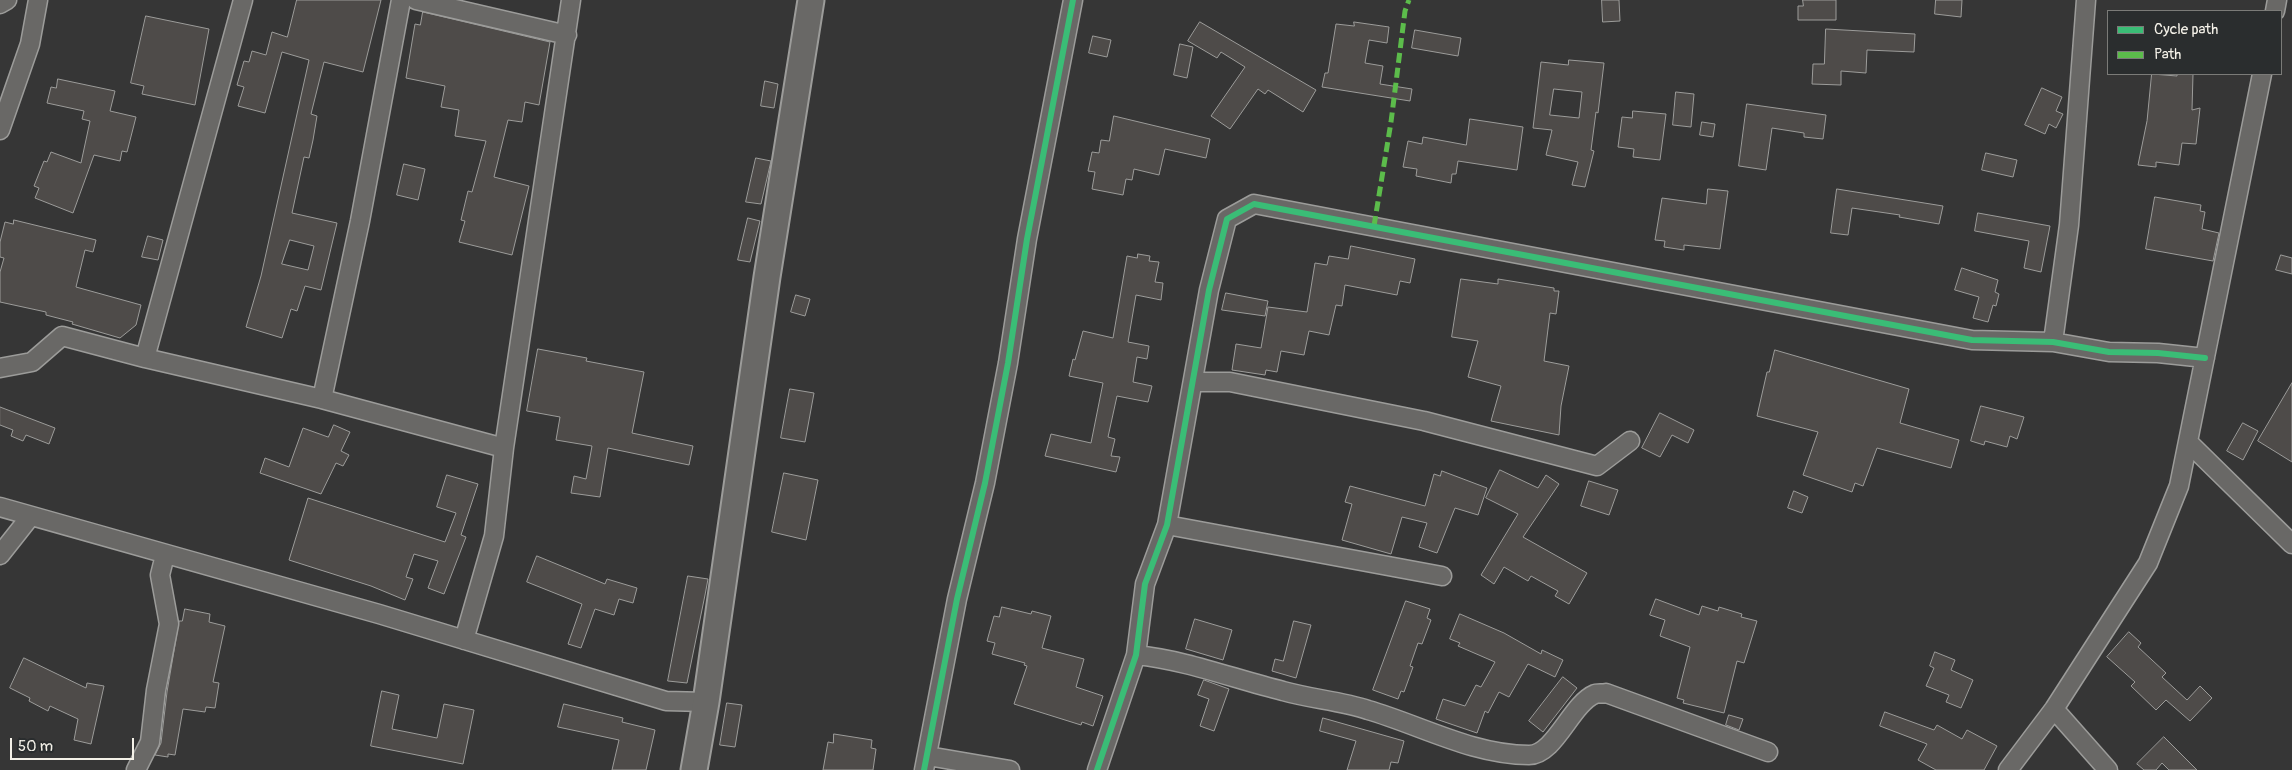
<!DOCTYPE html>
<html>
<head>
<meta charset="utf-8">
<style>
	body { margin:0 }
	#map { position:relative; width:2292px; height:770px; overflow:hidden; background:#363636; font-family:Pangolin,sans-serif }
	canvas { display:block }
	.legend { position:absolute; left:2107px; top:10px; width:175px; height:65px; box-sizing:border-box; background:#2a2d2e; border:1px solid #7b7b78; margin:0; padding:6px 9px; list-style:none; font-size:15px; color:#f4f1e8 }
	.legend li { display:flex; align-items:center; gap:10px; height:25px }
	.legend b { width:25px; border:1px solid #7b7b78 }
	.scale { position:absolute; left:10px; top:738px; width:124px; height:22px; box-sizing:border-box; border:2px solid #f4f1e8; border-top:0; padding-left:6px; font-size:15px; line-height:18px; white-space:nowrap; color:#f4f1e8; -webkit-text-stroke:4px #2a2d2e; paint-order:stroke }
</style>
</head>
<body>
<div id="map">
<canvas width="2292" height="770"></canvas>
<ul class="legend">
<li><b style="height:6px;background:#3abd76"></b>Cycle path</li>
<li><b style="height:6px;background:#5cbc4b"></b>Path</li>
</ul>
<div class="scale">50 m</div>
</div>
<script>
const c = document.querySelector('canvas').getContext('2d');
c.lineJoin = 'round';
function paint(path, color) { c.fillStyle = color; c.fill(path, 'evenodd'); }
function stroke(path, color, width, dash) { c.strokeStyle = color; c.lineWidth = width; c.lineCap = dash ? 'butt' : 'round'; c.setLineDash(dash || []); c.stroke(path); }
const building = new Path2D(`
	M297,0H381L363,72L324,62L311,114L317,116L313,140L309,158L304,157L292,213L337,223L321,290L305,286L297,311L291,309L282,338L246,327L261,276L309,60L282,52L265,113L238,106L244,87L237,85L244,61L249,62L252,51L266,55L272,32L287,37ZM290,240L314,246L308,270L282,264Z
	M1602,0H1619L1620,21L1603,22Z
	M1803,0H1836V20H1798V6H1803Z
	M1936,0H1962L1961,17L1935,14Z
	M423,12L550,42L539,105L525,102L522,122L508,120L494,177L529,186L512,255L459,242L465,221L461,220L468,191L472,192L486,141L455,136L459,110L441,107L445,86L406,78L415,24L420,25Z
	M146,16L209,29L195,105L142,94L144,86L131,83Z
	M1200,22L1316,90L1303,112L1268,90L1265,94L1258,89L1230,129L1211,116L1245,67L1221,52L1217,58L1188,41Z
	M1354,22L1389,27L1387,43L1369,40L1365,63L1383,66L1380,84L1412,89L1410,101L1322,87L1325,73H1328L1336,24L1354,26Z
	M1826,29L1915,34L1914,52L1867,50L1866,73L1841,71V85L1812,84L1813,64H1824Z
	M1415,30L1461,38L1458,56L1412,48Z
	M1093,36L1111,40L1107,57L1089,53Z
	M1180,44L1193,47L1187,78L1174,75Z
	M1569,60L1604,63L1598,113L1596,112L1591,150L1594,151L1585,187L1572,185L1578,162L1546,155L1552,130L1533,128L1541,62L1568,65ZM1554,89L1582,92L1579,118L1550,115Z
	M2152,74L2177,76V74H2193L2192,110L2200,108L2196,144L2182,143L2179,165L2156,162V167L2138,165L2147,121Z
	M58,79L115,91L110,111L136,117L127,152L122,151L120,161L94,155L73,213L35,198L39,188L34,186L44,161L47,162L51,152L81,163L90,121L82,119L84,111L47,103L51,87L56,88Z
	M765,81L778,84L774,108L761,106Z
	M2042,88L2062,97L2056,111L2063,114L2056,128L2049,124L2045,134L2025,125Z
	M1676,92L1694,94L1691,127L1673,125Z
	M1747,104L1826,115L1823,139L1804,137V133L1772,128L1766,170L1739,166Z
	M1633,111L1666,114L1660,160L1633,157L1634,149L1618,147L1622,117L1632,118Z
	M1114,116L1210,139L1206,158L1165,149L1159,175L1134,169L1132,180L1126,179L1123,195L1092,189L1095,172L1088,171L1092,152L1099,153L1101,140L1109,141Z
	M1470,119L1523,127L1517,170L1458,161L1456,174H1452L1451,183L1416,176L1417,169L1403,167L1408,141L1422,144L1423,137L1466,145Z
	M1702,122L1715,124L1713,137L1700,135Z
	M1986,153L2017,160L2013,177L1982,170Z
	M756,158L771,161L761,204L746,202Z
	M404,164L425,169L418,200L397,195Z
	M1708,189L1728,191L1720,249L1684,245V250L1664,247L1665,241L1655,240L1662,198L1706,204Z
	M1837,189L1943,206L1939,224L1899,217L1900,215L1852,208L1848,235L1831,233Z
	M2155,197L2201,205L2200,211L2205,212L2202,229L2219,233L2213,261L2146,249Z
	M1978,213L2050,226L2041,272L2024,268L2029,241L1975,231Z
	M748,218L760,221L750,262L738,260Z
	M14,220L96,240L93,252L85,250L76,287L141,305L136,325L120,338L72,324L73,322L46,315V312L0,302V272L4,258L0,257V242L5,222L13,224Z
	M148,236L163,240L158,260L142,257Z
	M1351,246L1415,259L1410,283L1400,281L1397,295L1345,285L1342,306L1336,305L1329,335L1309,331L1304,355L1281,351L1277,372L1266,370L1265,375L1232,370L1236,344L1261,348L1268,307L1307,312L1315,263L1327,265L1329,256L1348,259Z
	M1138,254L1150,256L1149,261L1159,262L1155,282L1163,283L1161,300L1136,295L1128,342L1149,346L1147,359L1137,357L1133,382L1152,386L1148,402L1117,396L1108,437L1115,439L1111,456L1120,457L1116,472L1045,456L1051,434L1091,443L1103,383L1069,376L1073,359L1075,360L1083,331L1113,338L1127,256L1137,258Z
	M2281,255L2292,258V274L2276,270Z
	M1962,268L1998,280L1995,292L1999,294L1996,306L1993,305L1988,322L1973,318L1979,297L1955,290Z
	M1461,279L1498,284V279L1554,288V291H1559L1556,314L1550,313L1544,361L1569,366L1561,406L1559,435L1491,421L1501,386L1468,377L1478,341L1452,337Z
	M1226,293L1268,301L1265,316L1222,310Z
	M796,295L810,299L805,316L791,312Z
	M538,349L587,358L586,361L644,372L632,433L693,446L689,465L608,448L600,497L571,493L574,476L586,479L592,446L556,440L560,417L527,411Z
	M1775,350L1909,389L1900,423L1959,440L1951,468L1877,448L1863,486L1855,483L1852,492L1803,475L1818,432L1757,416L1767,372H1769Z
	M2292,383V462L2258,441Z
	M790,389L814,393L805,442L781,438Z
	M1981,406L2024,417L2017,439L2010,436L2007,447L1985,441L1984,445L1971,441Z
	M0,407L55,428L49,444L26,435L23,441L11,436L13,430L0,425Z
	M1660,413L1694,430L1688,443L1672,435L1660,457L1642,448Z
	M2243,423L2258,431L2243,460L2227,451Z
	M334,425L350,432L341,451L349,455L343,466L336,463L321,494L260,473L265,458L289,467L303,428L328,437Z
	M1500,470L1538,488L1546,475L1559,484L1523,537L1587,573L1569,604L1555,596L1558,591L1531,576L1528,581L1504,567L1494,584L1481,575L1518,514L1486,498Z
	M1442,471L1487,488L1478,515L1455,508L1437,553L1419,547L1427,523L1402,517L1391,554L1342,540L1352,504L1345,502L1350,486L1425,506L1434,474L1440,476Z
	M784,473L818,480L806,540L772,532Z
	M447,475L478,484L461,535L466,537L444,594L428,588L438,561L414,554L406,577L413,579L405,600L371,586L289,560L308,498L445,542L456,513L437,507Z
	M1589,481L1618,490L1609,515L1581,506Z
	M1794,491L1808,497L1802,513L1788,508Z
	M537,556L605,584L607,579L637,588L633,603L619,599L614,615L595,609L581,648L568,644L582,604L527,582Z
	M688,576L708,579L705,595L687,683L668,681Z
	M1656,599L1699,615L1702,606L1718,611L1719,607L1742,614L1741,617L1757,621L1744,663L1737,661L1724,713L1683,703L1684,700L1677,698L1690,647L1660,636L1665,620L1650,615Z
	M1406,601L1430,609L1427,618L1431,620L1422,644L1418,643L1410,666L1413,667L1404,692L1401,691L1398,699L1373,690Z
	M1002,607L1031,614L1032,611L1051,616L1042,648L1084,659L1076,687L1103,696L1093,726L1082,722L1081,725L1014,704L1027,666L1024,665L1025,663L992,654L995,643L987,641L994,616L999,617Z
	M185,609L210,614L209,622L225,626L213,682L219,683L215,708L206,707L205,712L183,709L175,755L168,754V757L155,755L161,743L167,692L179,621H182Z
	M1460,614L1504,633L1541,654L1542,650L1563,660L1555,677L1528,664L1509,697L1499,692L1488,713L1485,711L1477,733L1436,719L1443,699L1465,706L1476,685L1481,687L1495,662L1458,646L1460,643L1450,639Z
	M1195,619L1232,630L1223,660L1186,649Z
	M1294,621L1311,625L1296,678L1272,671L1275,659L1283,661Z
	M2129,632L2141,643L2138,647L2166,673L2162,677L2187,700L2200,686L2212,698L2190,721L2166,700L2156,710L2131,686L2135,682L2107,657Z
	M1935,652L1955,660L1951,670L1973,680L1961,708L1946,702L1949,695L1926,686L1934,668L1930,666Z
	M24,658L86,688L87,683L104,686L91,744L74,740L78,719L50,706L48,711L29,701L30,698L10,688Z
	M1563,677L1577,688L1543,732L1529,721Z
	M1204,680L1229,689L1214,731L1200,726L1209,699L1198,695Z
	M382,691L399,695L392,729L437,738L444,704L474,710L463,764L371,746Z
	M727,703L742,705L735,747L720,745Z
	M564,704L623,718L622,722L655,730L646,770H612L619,740L558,727Z
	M1885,712L1934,730L1937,725L1962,739L1967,730L1997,746L1984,770H1936L1918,760L1927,744L1880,726Z
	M1729,715L1743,719L1739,730L1726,725Z
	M1323,718L1404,741L1398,763L1391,762L1389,770H1347L1356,741L1320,731Z
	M834,734L872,740L871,748L876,749L873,770H823L828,742L833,743Z
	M2164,737L2197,770H2169L2162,763L2156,770H2144L2137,764Z`);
paint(building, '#4e4b49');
stroke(building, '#9c9c9a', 1);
const street = new Path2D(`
	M416,0L567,35
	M0,4L7,0
	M2275,11L2277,0
	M0,130L30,44L38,0
	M2053,342L2069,225L2086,0
	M145,358L243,0
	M0,368L32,362L62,336L145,358L322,399L504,448
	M1193,382H1230L1424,421L1597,466L1630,441
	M322,399L360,221L401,0
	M2188,442L2292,544
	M0,507L379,614L666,701L706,702
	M1167,525L1442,576
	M0,555L30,517
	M464,640L494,536L504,448L571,0
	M1136,655C1186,660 1234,679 1283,691C1311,699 1341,701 1368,710C1420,725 1473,755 1529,755C1555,755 1571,704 1595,694C1597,693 1603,694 1606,693L1768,752
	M2054,709L2108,770
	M928,756L1010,770
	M136,770L150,742L156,690L169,624L160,575L165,555
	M924,770L957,599L985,483L1008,363L1027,239L1073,0
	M1097,770L1136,655L1145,584L1167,525L1209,290L1227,219L1254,204L1972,340L2053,342L2109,352L2158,353L2205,358
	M2008,770L2054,709L2148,563L2179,486L2262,74`);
const secondary = new Path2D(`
	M694,770L706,702L767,277L811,0`);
stroke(street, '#9c9c9a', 21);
stroke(secondary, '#9c9c9a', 29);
stroke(street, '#696866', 18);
stroke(secondary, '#696866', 25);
stroke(new Path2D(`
	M1374,226L1391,122L1405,11L1409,0`), '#5cbc4b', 5, [10, 5]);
stroke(new Path2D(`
	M924,770L957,599L985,483L1008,363L1027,239L1073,0
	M1097,770L1136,655L1145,584L1167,525L1209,290L1227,219L1254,204L1972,340L2053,342L2109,352L2158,353L2205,358`), '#3abd76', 6);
</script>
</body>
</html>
